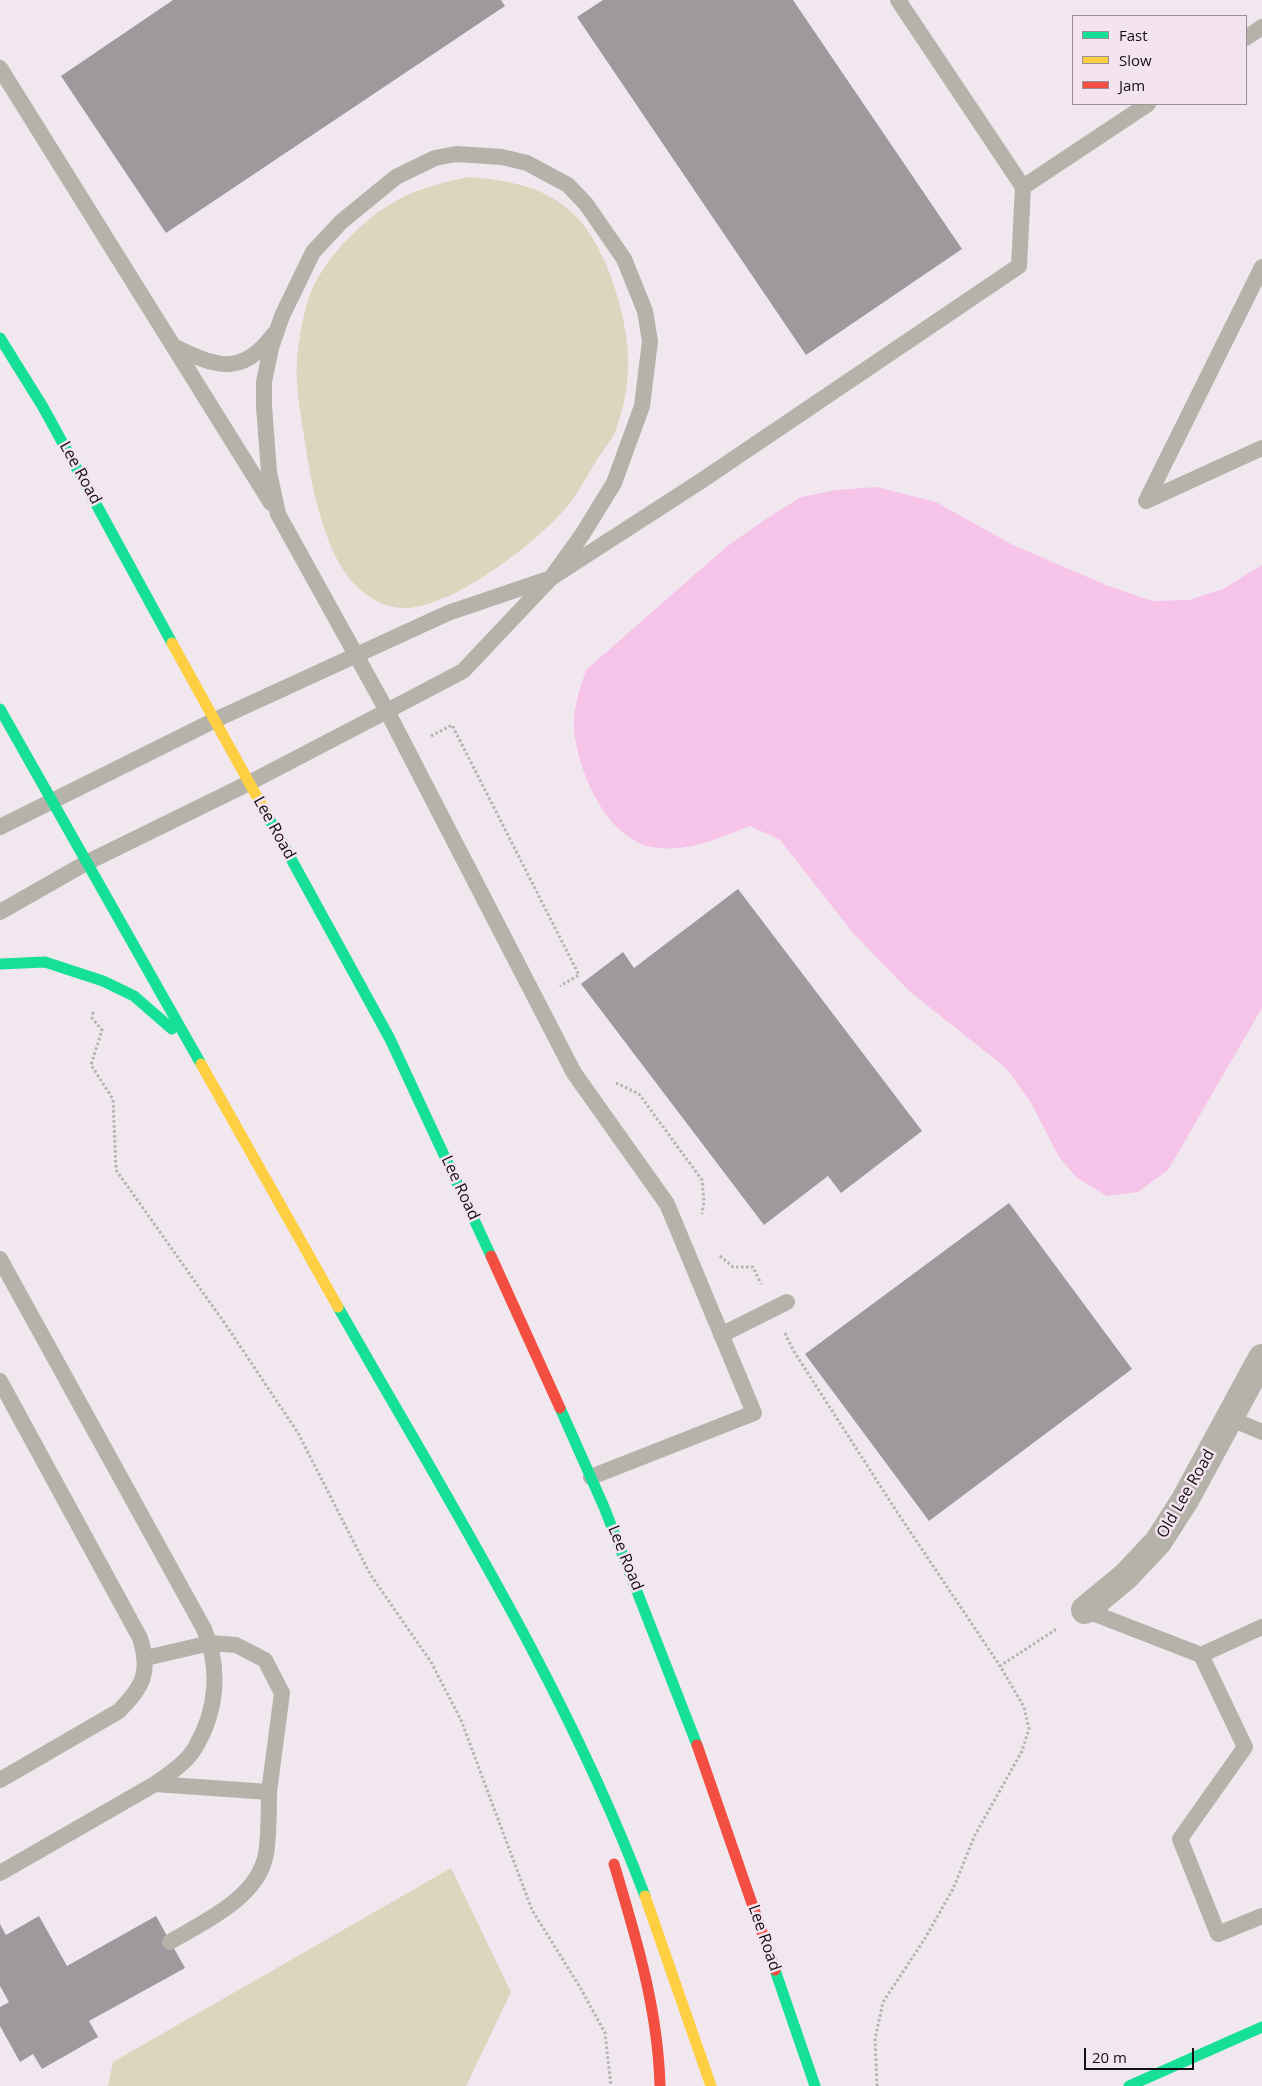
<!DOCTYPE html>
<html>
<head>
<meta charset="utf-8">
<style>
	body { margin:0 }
	#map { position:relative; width:1262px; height:2086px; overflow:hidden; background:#f0e8ee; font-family:"Open Sans",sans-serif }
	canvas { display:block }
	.legend { position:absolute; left:1072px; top:15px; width:175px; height:90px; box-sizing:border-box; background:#f4e4ef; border:1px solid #9b8f97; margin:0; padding:6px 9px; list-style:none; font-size:15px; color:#151014 }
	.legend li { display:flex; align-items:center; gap:10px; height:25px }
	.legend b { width:25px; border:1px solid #9b8f97 }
	.scale { position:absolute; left:1084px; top:2048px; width:110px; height:22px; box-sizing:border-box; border:2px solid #151014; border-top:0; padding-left:6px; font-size:15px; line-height:18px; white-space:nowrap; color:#151014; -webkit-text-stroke:4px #f4e4ef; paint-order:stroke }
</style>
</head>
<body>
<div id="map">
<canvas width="1262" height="2086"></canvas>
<ul class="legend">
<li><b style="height:6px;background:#16e098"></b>Fast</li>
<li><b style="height:6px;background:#ffcf43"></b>Slow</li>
<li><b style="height:6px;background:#f24e42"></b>Jam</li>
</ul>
<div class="scale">20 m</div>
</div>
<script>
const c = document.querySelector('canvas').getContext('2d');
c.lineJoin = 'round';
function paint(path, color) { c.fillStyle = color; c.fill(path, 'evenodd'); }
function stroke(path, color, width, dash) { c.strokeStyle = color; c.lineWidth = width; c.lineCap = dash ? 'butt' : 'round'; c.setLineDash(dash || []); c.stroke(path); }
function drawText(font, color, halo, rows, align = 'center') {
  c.font = font + ' "Open Sans",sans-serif'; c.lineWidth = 5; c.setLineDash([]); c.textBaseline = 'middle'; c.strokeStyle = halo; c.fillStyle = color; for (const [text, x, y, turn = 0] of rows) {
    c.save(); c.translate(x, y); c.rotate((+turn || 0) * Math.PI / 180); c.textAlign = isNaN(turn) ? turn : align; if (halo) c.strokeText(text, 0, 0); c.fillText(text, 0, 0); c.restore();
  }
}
paint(new Path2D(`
	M468,177C538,182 580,199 608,269C629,324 637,376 615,432C611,441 604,449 598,458C588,473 581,489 570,503C541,540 454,607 406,608C382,609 359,592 346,574C323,542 310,480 305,442C301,415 295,386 297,359C299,338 305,301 315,283C334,248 369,214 405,196C425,187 446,182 468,177Z
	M451,1868L511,1992L466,2086H108L113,2062Z`), '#ddd5bd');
paint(new Path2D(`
	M877,487L936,502L1011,544L1106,585L1152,601L1189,600L1223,589L1262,565V1008L1168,1170L1138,1192L1107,1196L1077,1178L1059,1157L1031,1103L1006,1068L909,991L853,933L780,840L750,826C721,838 691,851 659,848C609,845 578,773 574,730C572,710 580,689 586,670L726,547L763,521L801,497L836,490Z`), '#f6c4e8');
paint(new Path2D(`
	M173,0H501L505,6L166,233L61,76Z
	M603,0H793L962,249L806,355L577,17Z
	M738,889L922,1131L841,1193L828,1176L764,1225L581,984L623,952L634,968Z
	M1009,1203L1132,1369L929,1521L805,1354Z
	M39,1916L67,1966L156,1916L185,1968L89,2021L98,2037L42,2069L33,2054L20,2062L0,2026V2007L9,2002L0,1986V1924L6,1935Z`), '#9f989d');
stroke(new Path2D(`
	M431,736L452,725L579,975L560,986
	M93,1012L92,1018L102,1030L91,1065L113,1099L116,1170L228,1328L298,1433L370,1574L431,1662L461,1720L532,1910L581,1989L605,2033L611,2086
	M616,1083L639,1094L702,1180L704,1201L702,1214
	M720,1256L733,1267H753L761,1284
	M785,1333L793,1350L897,1512L1000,1666
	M877,2086L875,2039L883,2002L924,1940L953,1889L975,1835L1022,1751L1029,1729L1024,1707L1000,1666L1058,1628`), '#b6b2ae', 3, [2.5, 2.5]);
stroke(new Path2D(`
	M1246,38L1262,27
	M0,68L271,503
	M1023,187L1148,104
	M173,346C214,366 241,378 273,335
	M1146,501L1262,267
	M1146,501L1262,448
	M0,827L215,720L448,613L551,578L701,481L1019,266L1023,187L898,0
	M0,912L86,863L249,783L387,711L463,671L551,578L582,535L614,483L642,406L650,341L645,311L624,259L586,204L568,185L527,163L502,157L456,154L435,158L396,177L341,222L313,252L282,316L271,348L264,382V406L269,472L278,514L387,711L574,1073L667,1204L754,1413L591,1477
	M0,1259L204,1629C221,1668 217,1711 195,1748C186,1763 169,1774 155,1784L0,1873
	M721,1335L787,1302
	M0,1381L140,1638C151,1673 143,1686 119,1711L0,1780
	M1229,1418L1262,1432
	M1085,1610L1201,1655L1262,1627
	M1201,1655L1245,1747L1180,1839L1218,1934L1262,1916
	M146,1658L210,1643L236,1645L265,1660L282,1693L269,1792
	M155,1784L269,1792C269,1813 269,1834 266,1854C258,1898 205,1921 170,1942`), '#b4b2a9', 16);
stroke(new Path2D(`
	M1085,1610L1126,1576L1158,1542L1185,1500L1262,1358`), '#b4b2a9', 28);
stroke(new Path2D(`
	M0,338L43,407L172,643
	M0,709L201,1064
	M267,815L390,1039L491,1256
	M0,964L45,962L103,981L134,996L172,1029
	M338,1307C447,1499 567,1689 645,1896
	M560,1408L604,1507L697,1745
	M775,1970L815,2086
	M1129,2086L1262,2027`), '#16e098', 11);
stroke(new Path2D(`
	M172,643L267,815
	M201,1064L338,1307
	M645,1896L711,2086`), '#ffcf43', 11);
stroke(new Path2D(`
	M491,1256L560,1408
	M697,1745L775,1970
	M614,1864C636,1937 658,2009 660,2086`), '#f24e42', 11);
drawText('16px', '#151014', '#f4e4ef', [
	["Lee Road",80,473,61],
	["Lee Road",274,828,61],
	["Lee Road",460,1188,65],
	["Old Lee Road",1186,1494,-60],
	["Lee Road",625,1558,68],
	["Lee Road",764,1938,71]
]);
</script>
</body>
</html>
